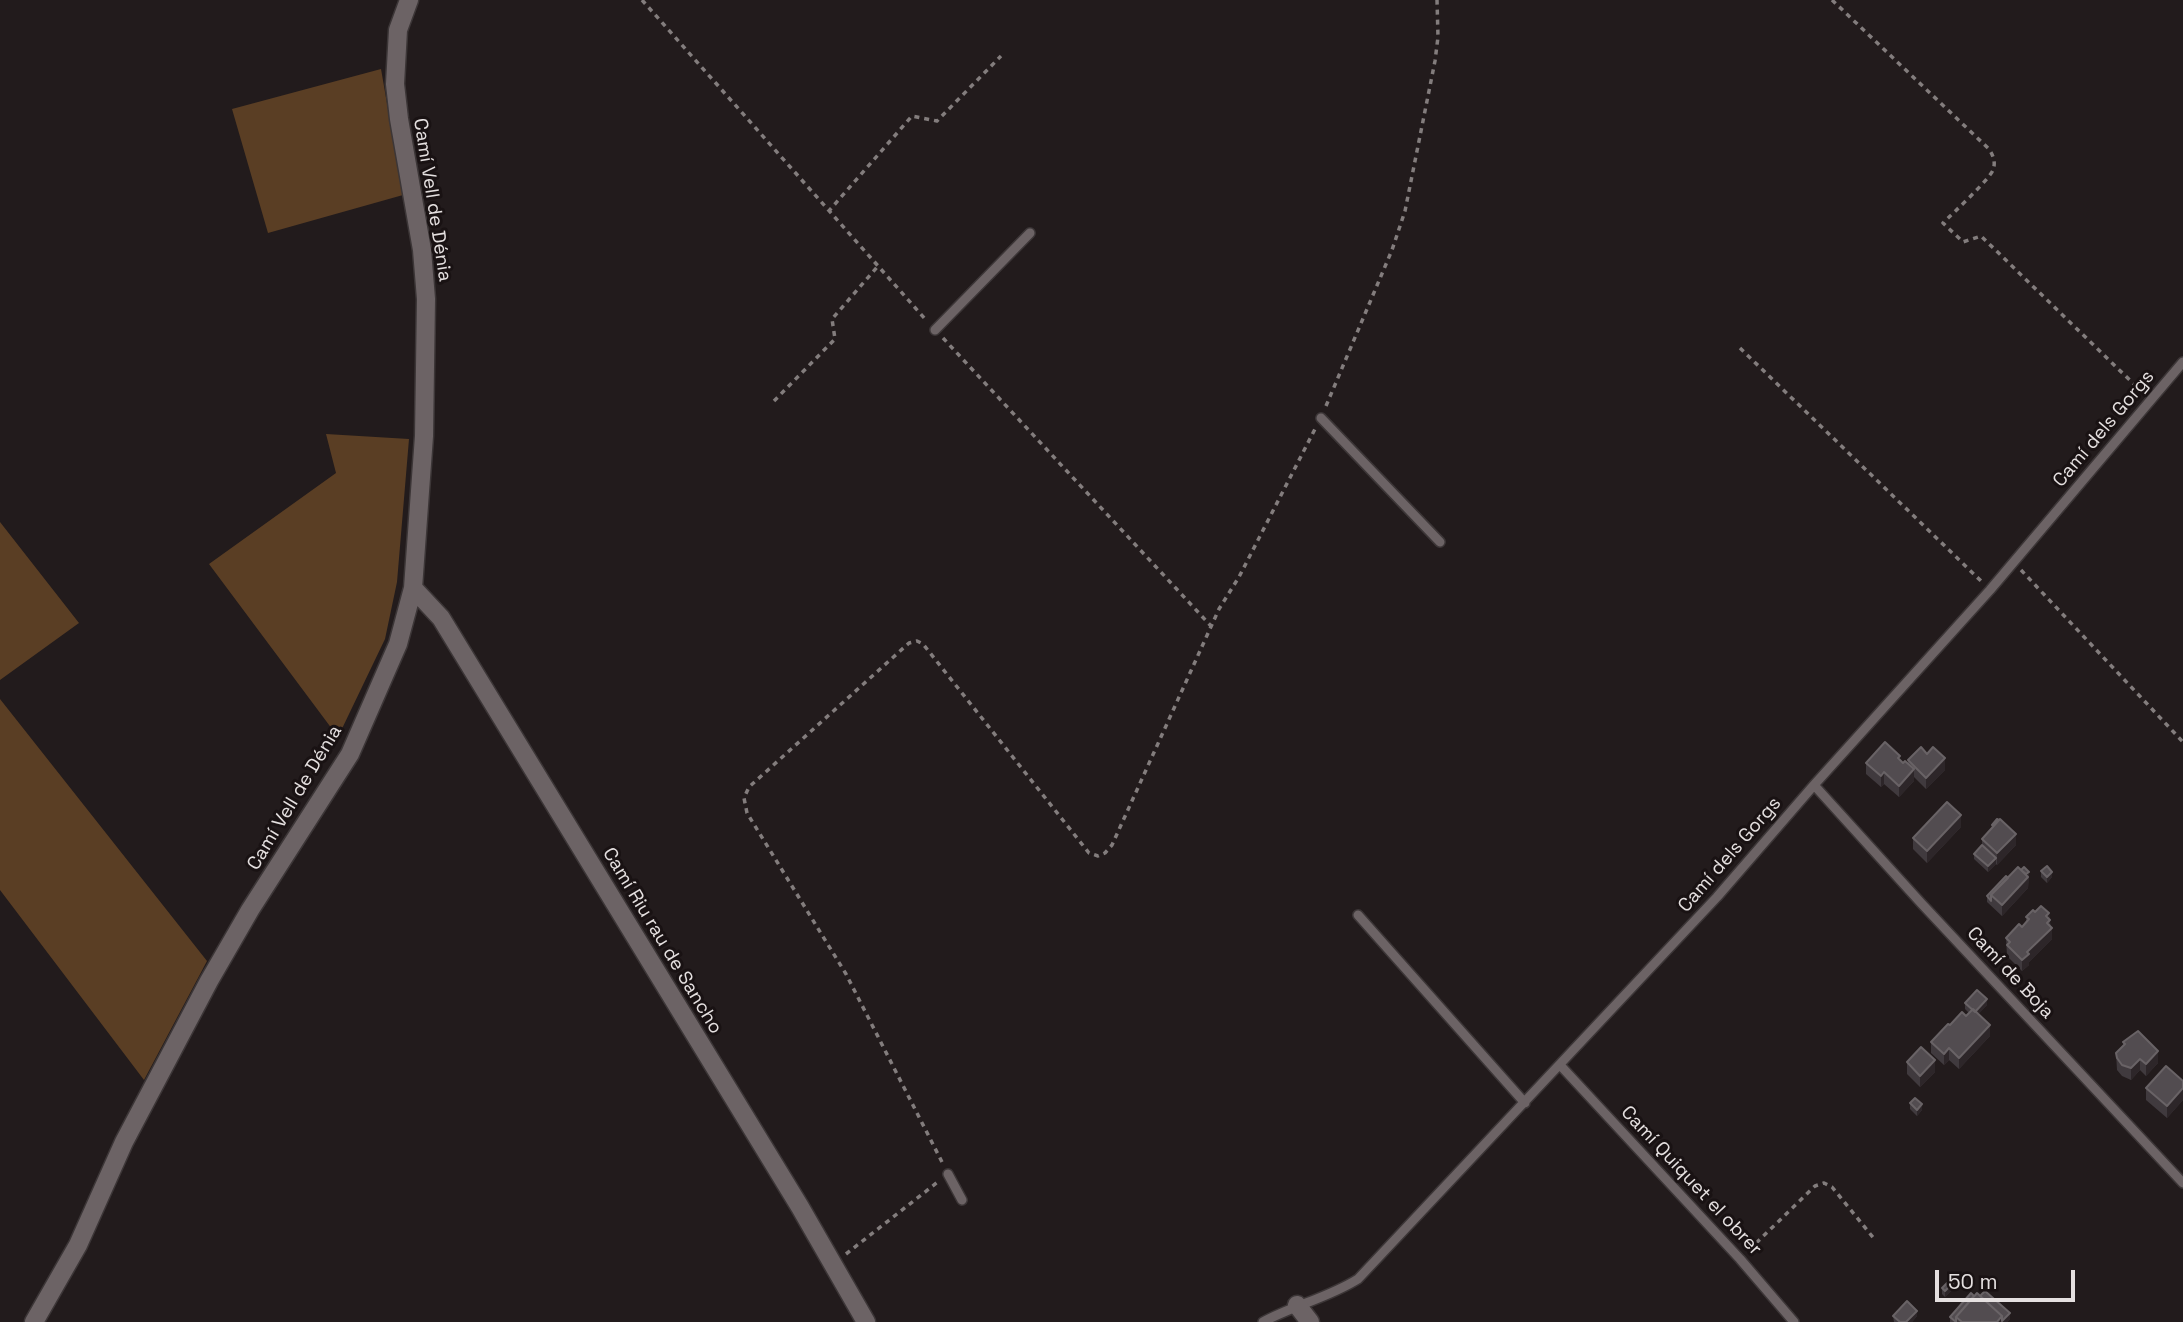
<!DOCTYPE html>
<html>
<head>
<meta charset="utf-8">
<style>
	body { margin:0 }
	#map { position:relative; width:2183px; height:1322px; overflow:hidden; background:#221b1c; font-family:"Space Grotesk",sans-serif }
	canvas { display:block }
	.scale { position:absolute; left:1935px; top:1270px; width:140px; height:32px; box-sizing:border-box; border:4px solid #e5e0e0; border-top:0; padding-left:9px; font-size:21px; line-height:24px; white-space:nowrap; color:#e5e0e0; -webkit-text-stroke:5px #191213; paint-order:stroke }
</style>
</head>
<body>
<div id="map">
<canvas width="2183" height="1322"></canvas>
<div class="scale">50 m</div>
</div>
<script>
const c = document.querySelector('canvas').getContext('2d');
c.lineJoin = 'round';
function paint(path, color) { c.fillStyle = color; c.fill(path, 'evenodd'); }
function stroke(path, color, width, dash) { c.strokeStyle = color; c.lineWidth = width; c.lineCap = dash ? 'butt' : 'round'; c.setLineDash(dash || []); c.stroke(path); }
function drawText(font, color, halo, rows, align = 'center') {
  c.font = font + ' "Space Grotesk",sans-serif'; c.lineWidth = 6; c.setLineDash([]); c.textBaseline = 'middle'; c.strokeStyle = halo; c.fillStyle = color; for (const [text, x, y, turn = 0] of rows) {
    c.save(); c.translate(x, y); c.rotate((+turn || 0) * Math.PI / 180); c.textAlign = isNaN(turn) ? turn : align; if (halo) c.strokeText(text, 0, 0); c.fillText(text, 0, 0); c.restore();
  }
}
paint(new Path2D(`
	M381,69L403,195L268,233L232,109Z
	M326,434L409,439L397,582L385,639L338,737L209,564L336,473Z
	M0,522L79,623L0,680Z
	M0,699L207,961L144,1080L0,890Z`), '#5a3e24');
const lane = new Path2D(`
	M935,330L1030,233
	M1321,418L1440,542
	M1814,785L1921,903L2183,1183
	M1358,915L1525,1103
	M1560,1065L1740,1259L1794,1322
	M948,1174L962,1200
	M1263,1322C1294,1305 1328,1298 1358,1279L1717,897L1814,785L1990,590L2183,362`);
const street = new Path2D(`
	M413,588L441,618L800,1207L866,1322
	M1297,1305L1310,1322
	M34,1322L78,1245L124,1142L209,981L250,910L350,754L398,644L413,588L424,436L426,299L422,250L399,119L395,84L398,30L409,0`);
stroke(lane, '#3c3637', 12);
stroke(street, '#3c3637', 21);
stroke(new Path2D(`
	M642,0L926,320
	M1832,0L1989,149C1993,155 1996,162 1993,170C1989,180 1953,213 1943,223L1963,242L1981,236L2141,391
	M828,212L912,116L937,121L1001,56
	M943,338L1211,626
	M1740,348L1981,581
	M774,401L835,339L832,319L878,266
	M1326,406L1392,250L1405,211L1435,61L1438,37L1437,0
	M2021,570L2183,742
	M942,1162L846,974L747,813L744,798L749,787L909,643L917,641L923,644L1089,853L1098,856L1105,853L1112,845L1219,609L1239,577L1315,429
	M1749,1250L1815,1186L1824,1183L1832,1187L1876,1241
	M846,1254L939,1181`), '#837d7d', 3.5, [5, 5]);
stroke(lane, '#6c6365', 9);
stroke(street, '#6c6365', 18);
paint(new Path2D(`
	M1900,760L1903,763L1908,764V760L1945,770L1926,789L1914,777V781L1899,797L1884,784L1881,787L1866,774V763Z
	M1992,825L2016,845L1997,865L1996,864L1988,872L1974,859V854L1982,845V839L1992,828Z
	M1961,827L1927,863L1913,849V838Z
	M2021,870L2029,872L2028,888L2002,916L1987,902V896L2008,878Z
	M2041,871L2052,877L2047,883L2041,877Z
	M2035,912L2049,913L2052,939L2029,962V965L2022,971L2007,956L2006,938L2022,927L2026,922V917Z
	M1965,1003L1987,1005L1978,1014L1990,1036L1959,1069L1949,1060L1944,1065L1931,1053V1042L1950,1025L1966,1016L1969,1013L1965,1009Z
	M2123,1042L2158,1063L2146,1076L2140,1070L2131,1080L2122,1076L2117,1070L2116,1053L2123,1046Z
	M1907,1062L1935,1072L1920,1087L1907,1074Z
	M2183,1081V1100L2167,1118L2146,1100V1088Z
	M1910,1103L1922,1110L1917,1116L1910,1109Z
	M1942,1288L1953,1289L1945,1297L1942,1294Z
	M1893,1316H1917L1912,1322H1894Z
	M1950,1317L2010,1319L2007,1322H1950Z`), '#403a3e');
paint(new Path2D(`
	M1945,758V770L1926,789V778Z
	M1914,769V781L1899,797V786Z
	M1884,772V784L1881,787V776Z
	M1961,815V827L1927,863V851Z
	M2016,834V845L1997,865V853Z
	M1996,858V864L1988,872V866Z
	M2029,872L2028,888L2002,916V905Z
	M2052,872V877L2047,883V877Z
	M2049,913L2050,930L2052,928V939L2029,962V965L2022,971V960L2046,916Z
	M1987,999V1005L1975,1018V1012Z
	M1990,1025V1036L1959,1069V1058Z
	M1949,1048V1060L1944,1065V1054Z
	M2158,1051V1063L2146,1076V1064Z
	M2140,1059V1070L2131,1080V1068Z
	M1935,1060V1072L1920,1087V1076Z
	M2183,1088V1100L2167,1118V1106Z
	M1922,1104V1110L1917,1116V1110Z
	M1953,1283V1289L1945,1297V1291Z
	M1917,1311V1316L1912,1322H1906Z
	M2010,1313V1319L2007,1322H1997L2002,1316Z`), '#2d2629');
const building = new Path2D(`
	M1885,742L1900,756L1898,758L1903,763L1905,761L1914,769L1899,786L1884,772L1881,776L1866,763Z
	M1921,747L1927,754L1933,747L1945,758L1926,778L1908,760Z
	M1947,802L1961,815L1927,851L1913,838Z
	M1997,819L1999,820L1993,826L1992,825Z
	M2000,819L2016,834L1997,853L1982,839Z
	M1982,845L1996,858L1988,866L1974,854Z
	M2047,866L2052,872L2047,877L2041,871Z
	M2018,867L2028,877L2002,905L1991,895Z
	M2024,867L2029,872L2026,874L2021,870Z
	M2006,876L2008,878L1991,895V901L1987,896Z
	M2041,906L2049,913L2046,916L2050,920L2047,923L2052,928L2027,952L2029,954L2022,960L2007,945L2010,942L2006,938L2019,924L2022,927L2029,919L2026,917L2033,910L2035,912Z
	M1977,990L1987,999L1975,1012L1965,1003Z
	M1973,1009L1990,1025L1959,1058L1949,1048L1944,1054L1931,1042L1948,1024L1950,1025L1962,1012L1966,1016Z
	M2138,1031L2158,1051L2146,1064L2140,1059L2131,1068L2122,1065L2117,1058L2116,1053L2125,1044L2123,1042Z
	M1921,1047L1935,1060L1920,1076L1907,1062Z
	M2166,1066L2183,1081V1088L2167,1106L2146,1088Z
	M1915,1098L1922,1104L1917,1110L1910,1103Z
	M1950,1280L1953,1283L1945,1291L1942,1288Z
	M1985,1291L2010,1313L2002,1321V1316L1980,1296Z
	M1971,1293L1974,1296L1956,1317V1322L1950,1317Z
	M1977,1293L2002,1316L1997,1322H1962L1956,1317Z
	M1907,1301L1917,1311L1906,1322H1900L1893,1316Z`);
paint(building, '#524c50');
stroke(building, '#696366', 2);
drawText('19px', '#e5e0e0', '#191213', [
	["Camí Vell de Dénia",432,200,81],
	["Camí dels Gorgs",2104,429,-50],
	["Camí Vell de Dénia",295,798,-59],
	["Camí dels Gorgs",1730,855,-49],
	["Camí Riu rau de Sancho",662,941,59],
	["Camí de Boja",2010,973,47],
	["Camí Quiquet el obrer",1691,1181,47]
]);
</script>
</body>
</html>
